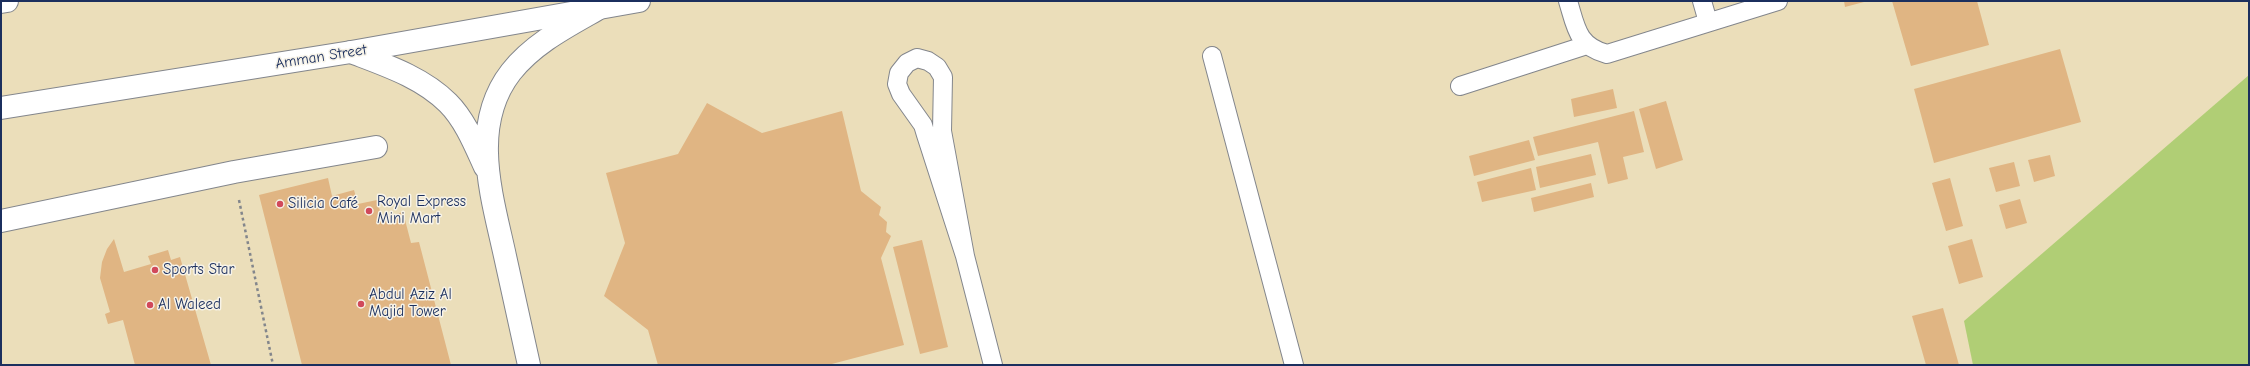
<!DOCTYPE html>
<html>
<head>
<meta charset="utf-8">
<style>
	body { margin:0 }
	#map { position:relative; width:2250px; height:366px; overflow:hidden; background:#ebdeba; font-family:"Comic Neue",sans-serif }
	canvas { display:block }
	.frame { position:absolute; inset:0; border:2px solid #1b2f5e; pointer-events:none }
</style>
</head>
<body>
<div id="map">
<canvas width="2250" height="366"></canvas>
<div class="frame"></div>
</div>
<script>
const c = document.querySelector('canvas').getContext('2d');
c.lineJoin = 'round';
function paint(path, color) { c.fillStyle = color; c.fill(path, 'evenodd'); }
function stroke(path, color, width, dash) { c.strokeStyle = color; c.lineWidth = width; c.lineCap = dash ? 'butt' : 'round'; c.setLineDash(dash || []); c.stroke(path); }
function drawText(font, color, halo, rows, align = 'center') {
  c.font = font + ' "Comic Neue",sans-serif'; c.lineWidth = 3; c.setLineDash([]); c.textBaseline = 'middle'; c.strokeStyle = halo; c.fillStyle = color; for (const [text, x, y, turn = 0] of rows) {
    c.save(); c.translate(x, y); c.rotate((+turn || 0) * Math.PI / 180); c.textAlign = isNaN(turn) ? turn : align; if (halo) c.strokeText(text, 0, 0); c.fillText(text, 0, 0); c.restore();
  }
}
paint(new Path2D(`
	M2249,75V365H1973L1964,321Z`), '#b0ce75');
paint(new Path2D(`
	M1844,1H1863L1864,2L1845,7Z
	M1892,1H1977L1989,45L1911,66Z
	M2060,49L2081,122L1934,163L1914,89Z
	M1613,89L1617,108L1574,117L1571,99Z
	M1666,101L1683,160L1656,169L1639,109Z
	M707,103L762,133L842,111L861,191L881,207L879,215L887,222L886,232L891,236L881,258L904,345L828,365H658L648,330L604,296L625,243L606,173L678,154Z
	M1634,111L1644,152L1623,157L1628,179L1608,184L1598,142L1538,156L1533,137Z
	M1529,140L1535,160L1474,176L1469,156Z
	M1591,154L1596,175L1540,188L1536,167Z
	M2050,155L2055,176L2034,182L2028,160Z
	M2014,162L2020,186L1996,192L1989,168Z
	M1531,168L1536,190L1482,202L1477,182Z
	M328,178L332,196L354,190L358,204L377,200L382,218L403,212L411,243L419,242L451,365H302L259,195Z
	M1950,178L1963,226L1946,231L1932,183Z
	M1591,183L1594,197L1534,212L1531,198Z
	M2020,199L2027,223L2006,229L1999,205Z
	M114,239L124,272L151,264L148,256L168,250L171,260L180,257L211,365H135L123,320L108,324L105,314L110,312L100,278L102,262L107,249Z
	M1972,239L1983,277L1959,284L1948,246Z
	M922,240L948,347L920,354L893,247Z
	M1943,308L1959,365H1926L1912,316Z`), '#e0b583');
const service = new Path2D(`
	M1568,1C1576,27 1577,46 1607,54L1778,1
	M1702,1L1708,22
	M1212,56L1294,365
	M1460,86L1587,45
	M965,256L942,131L943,77L937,67L928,61L917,58L907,63L899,73L897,84L901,94L923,125L926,135L965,256L993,365`);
const minor = new Path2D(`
	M351,52C385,65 422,77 448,103C465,120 475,145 485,167
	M1,221L234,172L376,147
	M529,365C521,329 513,292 505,256C492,196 469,126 511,72C533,44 566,27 596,10`);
const tertiary = new Path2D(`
	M1,2L7,1
	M1,108L351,52L639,1`);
stroke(service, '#83868c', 20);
stroke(minor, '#83868c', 24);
stroke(tertiary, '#83868c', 24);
stroke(new Path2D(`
	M239,200L273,365`), '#83868c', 2.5, [3, 3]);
stroke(service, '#fff', 18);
stroke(minor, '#fff', 22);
stroke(tertiary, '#fff', 22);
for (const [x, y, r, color] of [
	[280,204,4,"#d1495b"],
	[369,211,4,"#d1495b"],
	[155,270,4,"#d1495b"],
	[361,304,4,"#d1495b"],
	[150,305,4,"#d1495b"]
]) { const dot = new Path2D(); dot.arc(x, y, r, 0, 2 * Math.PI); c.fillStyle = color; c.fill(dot); stroke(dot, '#f7f3e8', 1.5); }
drawText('15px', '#1b2f5e', '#f7f3e8', [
	["Amman Street",321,57,-9]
]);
drawText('15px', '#1b2f5e', '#f7f3e8', [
	["Royal Express",377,202],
	["Mini Mart",377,219],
	["Silicia Café",288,204],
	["Sports Star",163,270],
	["Abdul Aziz Al",369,295],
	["Majid Tower",369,312],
	["Al Waleed",158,305]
], 'left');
</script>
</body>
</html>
